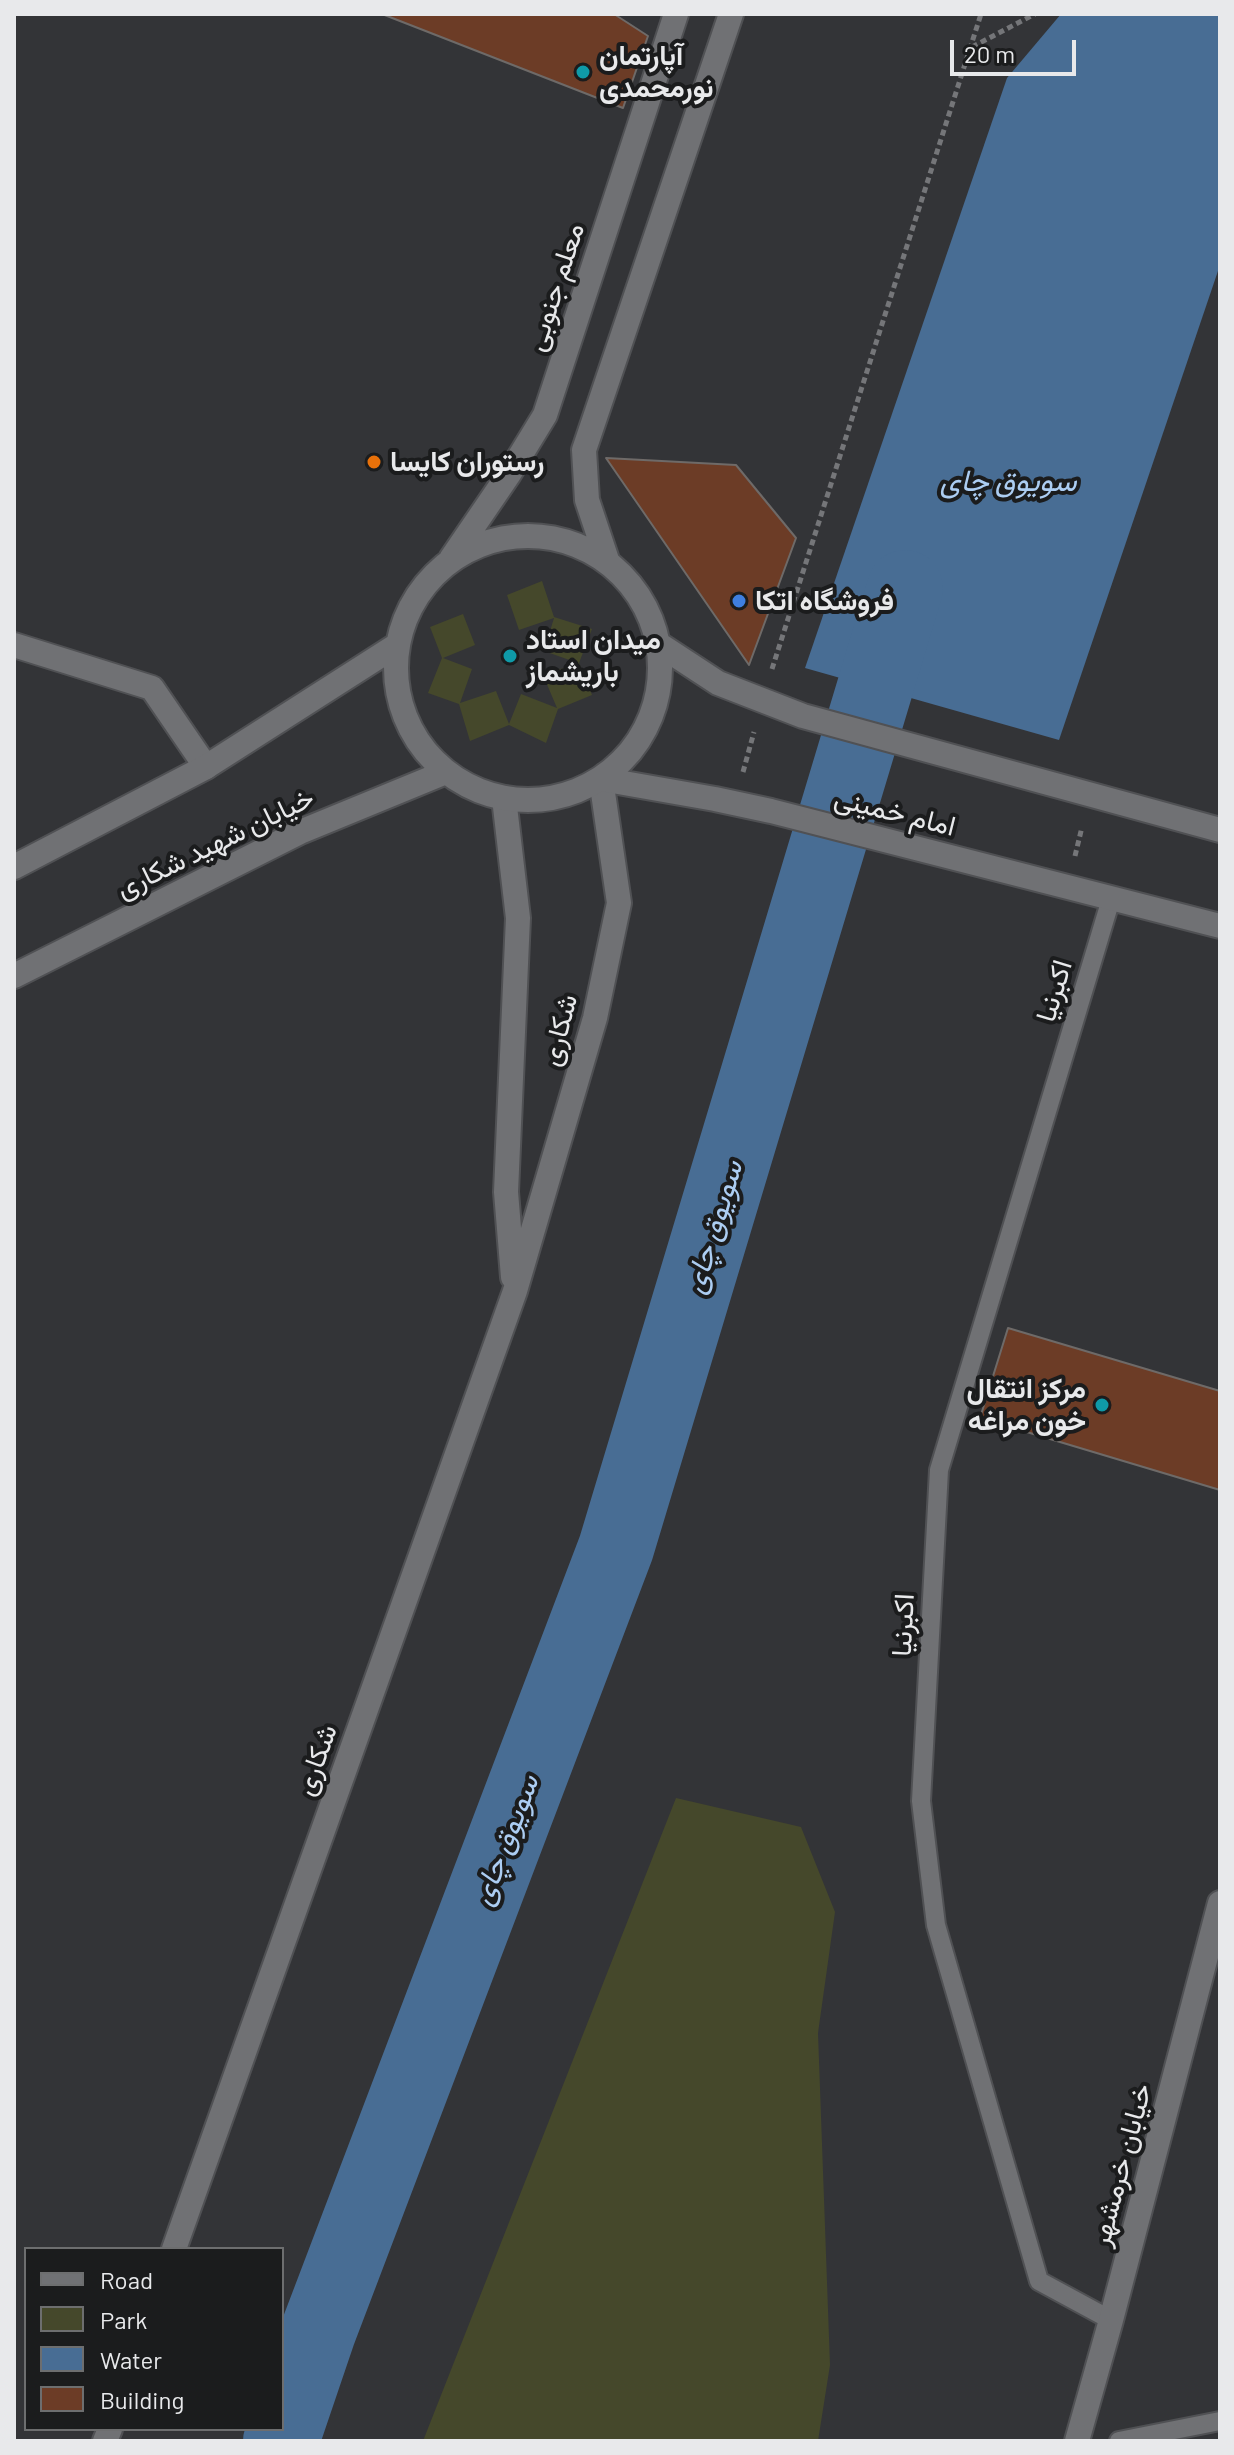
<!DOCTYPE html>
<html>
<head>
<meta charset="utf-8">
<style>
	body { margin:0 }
	#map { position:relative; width:1234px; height:2455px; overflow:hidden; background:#333437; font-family:Barlow,sans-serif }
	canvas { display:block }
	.frame { position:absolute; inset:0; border:16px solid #e8e9eb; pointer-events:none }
	.legend { position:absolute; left:24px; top:2247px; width:260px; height:184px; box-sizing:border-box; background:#1b1c1d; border:2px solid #6d6e6f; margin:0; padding:10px 14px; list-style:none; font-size:24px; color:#e8e9eb }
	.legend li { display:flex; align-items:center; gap:16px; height:40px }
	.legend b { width:40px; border:2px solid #6d6e6f }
	.scale { position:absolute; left:950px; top:40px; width:126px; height:36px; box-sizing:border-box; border:4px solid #e8e9eb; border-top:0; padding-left:10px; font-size:24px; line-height:28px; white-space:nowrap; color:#e8e9eb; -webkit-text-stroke:6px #1b1c1d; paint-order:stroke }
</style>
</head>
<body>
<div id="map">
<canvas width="1234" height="2455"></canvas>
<div class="frame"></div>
<ul class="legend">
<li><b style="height:10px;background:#707174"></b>Road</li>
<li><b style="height:22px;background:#45482b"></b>Park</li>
<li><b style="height:22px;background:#486d94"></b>Water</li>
<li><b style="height:22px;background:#6c3c26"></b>Building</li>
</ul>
<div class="scale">20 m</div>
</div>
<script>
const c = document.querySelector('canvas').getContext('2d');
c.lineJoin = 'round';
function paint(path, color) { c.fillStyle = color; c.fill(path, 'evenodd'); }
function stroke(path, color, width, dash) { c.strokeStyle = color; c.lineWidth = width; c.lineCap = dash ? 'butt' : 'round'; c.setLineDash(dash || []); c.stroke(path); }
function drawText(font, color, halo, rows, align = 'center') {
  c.font = font + ' Barlow,Vazirmatn,sans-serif'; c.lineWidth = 8; c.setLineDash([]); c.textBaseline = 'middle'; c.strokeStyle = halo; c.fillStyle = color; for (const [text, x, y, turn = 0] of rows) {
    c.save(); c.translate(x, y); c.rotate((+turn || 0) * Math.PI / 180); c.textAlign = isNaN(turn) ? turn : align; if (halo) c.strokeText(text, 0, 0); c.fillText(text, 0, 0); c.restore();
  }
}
paint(new Path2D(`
	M542,581L554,617L592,629L579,663L592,695L558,709L546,743L509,725L470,741L459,704L428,693L442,658L430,627L463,614L475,645L443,658L472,669L460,703L496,691L509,724L521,694L557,708L543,675L578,663L544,651L554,618L519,630L507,595Z
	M676,1798L801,1827L835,1912L818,2033L830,2365L818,2441H423Z`), '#45482b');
paint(new Path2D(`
	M1061,14H1220V265L1059,740L805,668L1007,78Z`), '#486d94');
stroke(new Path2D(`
	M281,2441L318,2332L616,1548L905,588`), '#486d94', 76);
const building = new Path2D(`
	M382,14H614L648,36L623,108Z
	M606,458L736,465L796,538L749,665Z
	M1008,1328L1220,1391V1490L980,1418Z`);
paint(building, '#6c3c26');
stroke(building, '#6e6a68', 2);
const service = new Path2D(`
	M1111,899L939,1470L921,1801L936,1925L1039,2281L1111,2320
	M1119,2441L1220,2421`);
const minor = new Path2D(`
	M14,645L152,688L206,767
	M504,798L518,918L506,1192L513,1277
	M174,2249L515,1291L595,1018L619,903L601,779
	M105,2441L110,2429`);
const tertiary = new Path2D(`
	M396 668a132 132 0 1 1 264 0a132 132 0 1 1-264 0Z
	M451,559L509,474L545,415L676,14
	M607,560L587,500L584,450L731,14
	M660,645L718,683L803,716L1220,830
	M605,775L601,779L715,799L771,811L1220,926
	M14,867L206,767L397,645
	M14,976L300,832L446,772
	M1077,2441L1111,2320L1220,1903`);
stroke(service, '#505154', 22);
stroke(minor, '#505154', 28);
stroke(tertiary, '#505154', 28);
stroke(new Path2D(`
	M972,47L1035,14
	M772,669L981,14
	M743,772L754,732
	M1075,856L1082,827`), '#757679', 5, [6, 4]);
stroke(service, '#707174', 18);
stroke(minor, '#707174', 24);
stroke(tertiary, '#707174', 24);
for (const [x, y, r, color] of [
	[583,72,8,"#0f9aa8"],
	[374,462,8,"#e8710a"],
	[739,601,8,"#3f7fe0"],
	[510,656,8,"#0f9aa8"],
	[1102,1405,8,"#0f9aa8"]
]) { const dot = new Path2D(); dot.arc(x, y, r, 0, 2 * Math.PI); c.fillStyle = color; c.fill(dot); stroke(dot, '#1b1c1d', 3); }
drawText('bold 28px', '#e8e9eb', '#1b1c1d', [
	["آپارتمان",599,56],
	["نورمحمدی",599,88],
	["رستوران کایسا",390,462],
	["فروشگاه اتکا",755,601],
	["ميدان استاد",526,640],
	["باریشماز",526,672],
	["مرکز انتقال",1086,1389,"right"],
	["خون مراغه",1086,1421,"right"]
], 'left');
drawText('28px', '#e8e9eb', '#1b1c1d', [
	["معلم جنوبی",555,287,-72],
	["امام خمینی",895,812,14],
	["خیابان شهید شکاری",215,843,-26],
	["اکبرنیا",1054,991,-73],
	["شکاری",559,1030,-75],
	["اکبرنیا",903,1625,-87],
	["شکاری",316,1760,-70],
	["خیابان خرمشهر",1121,2165,-75]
]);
drawText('italic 30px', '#accdf2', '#1b1c1d', [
	["سویوق چای",1008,481],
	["سویوق چای",713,1227,-73],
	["سویوق چای",505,1840,-69]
]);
</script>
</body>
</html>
